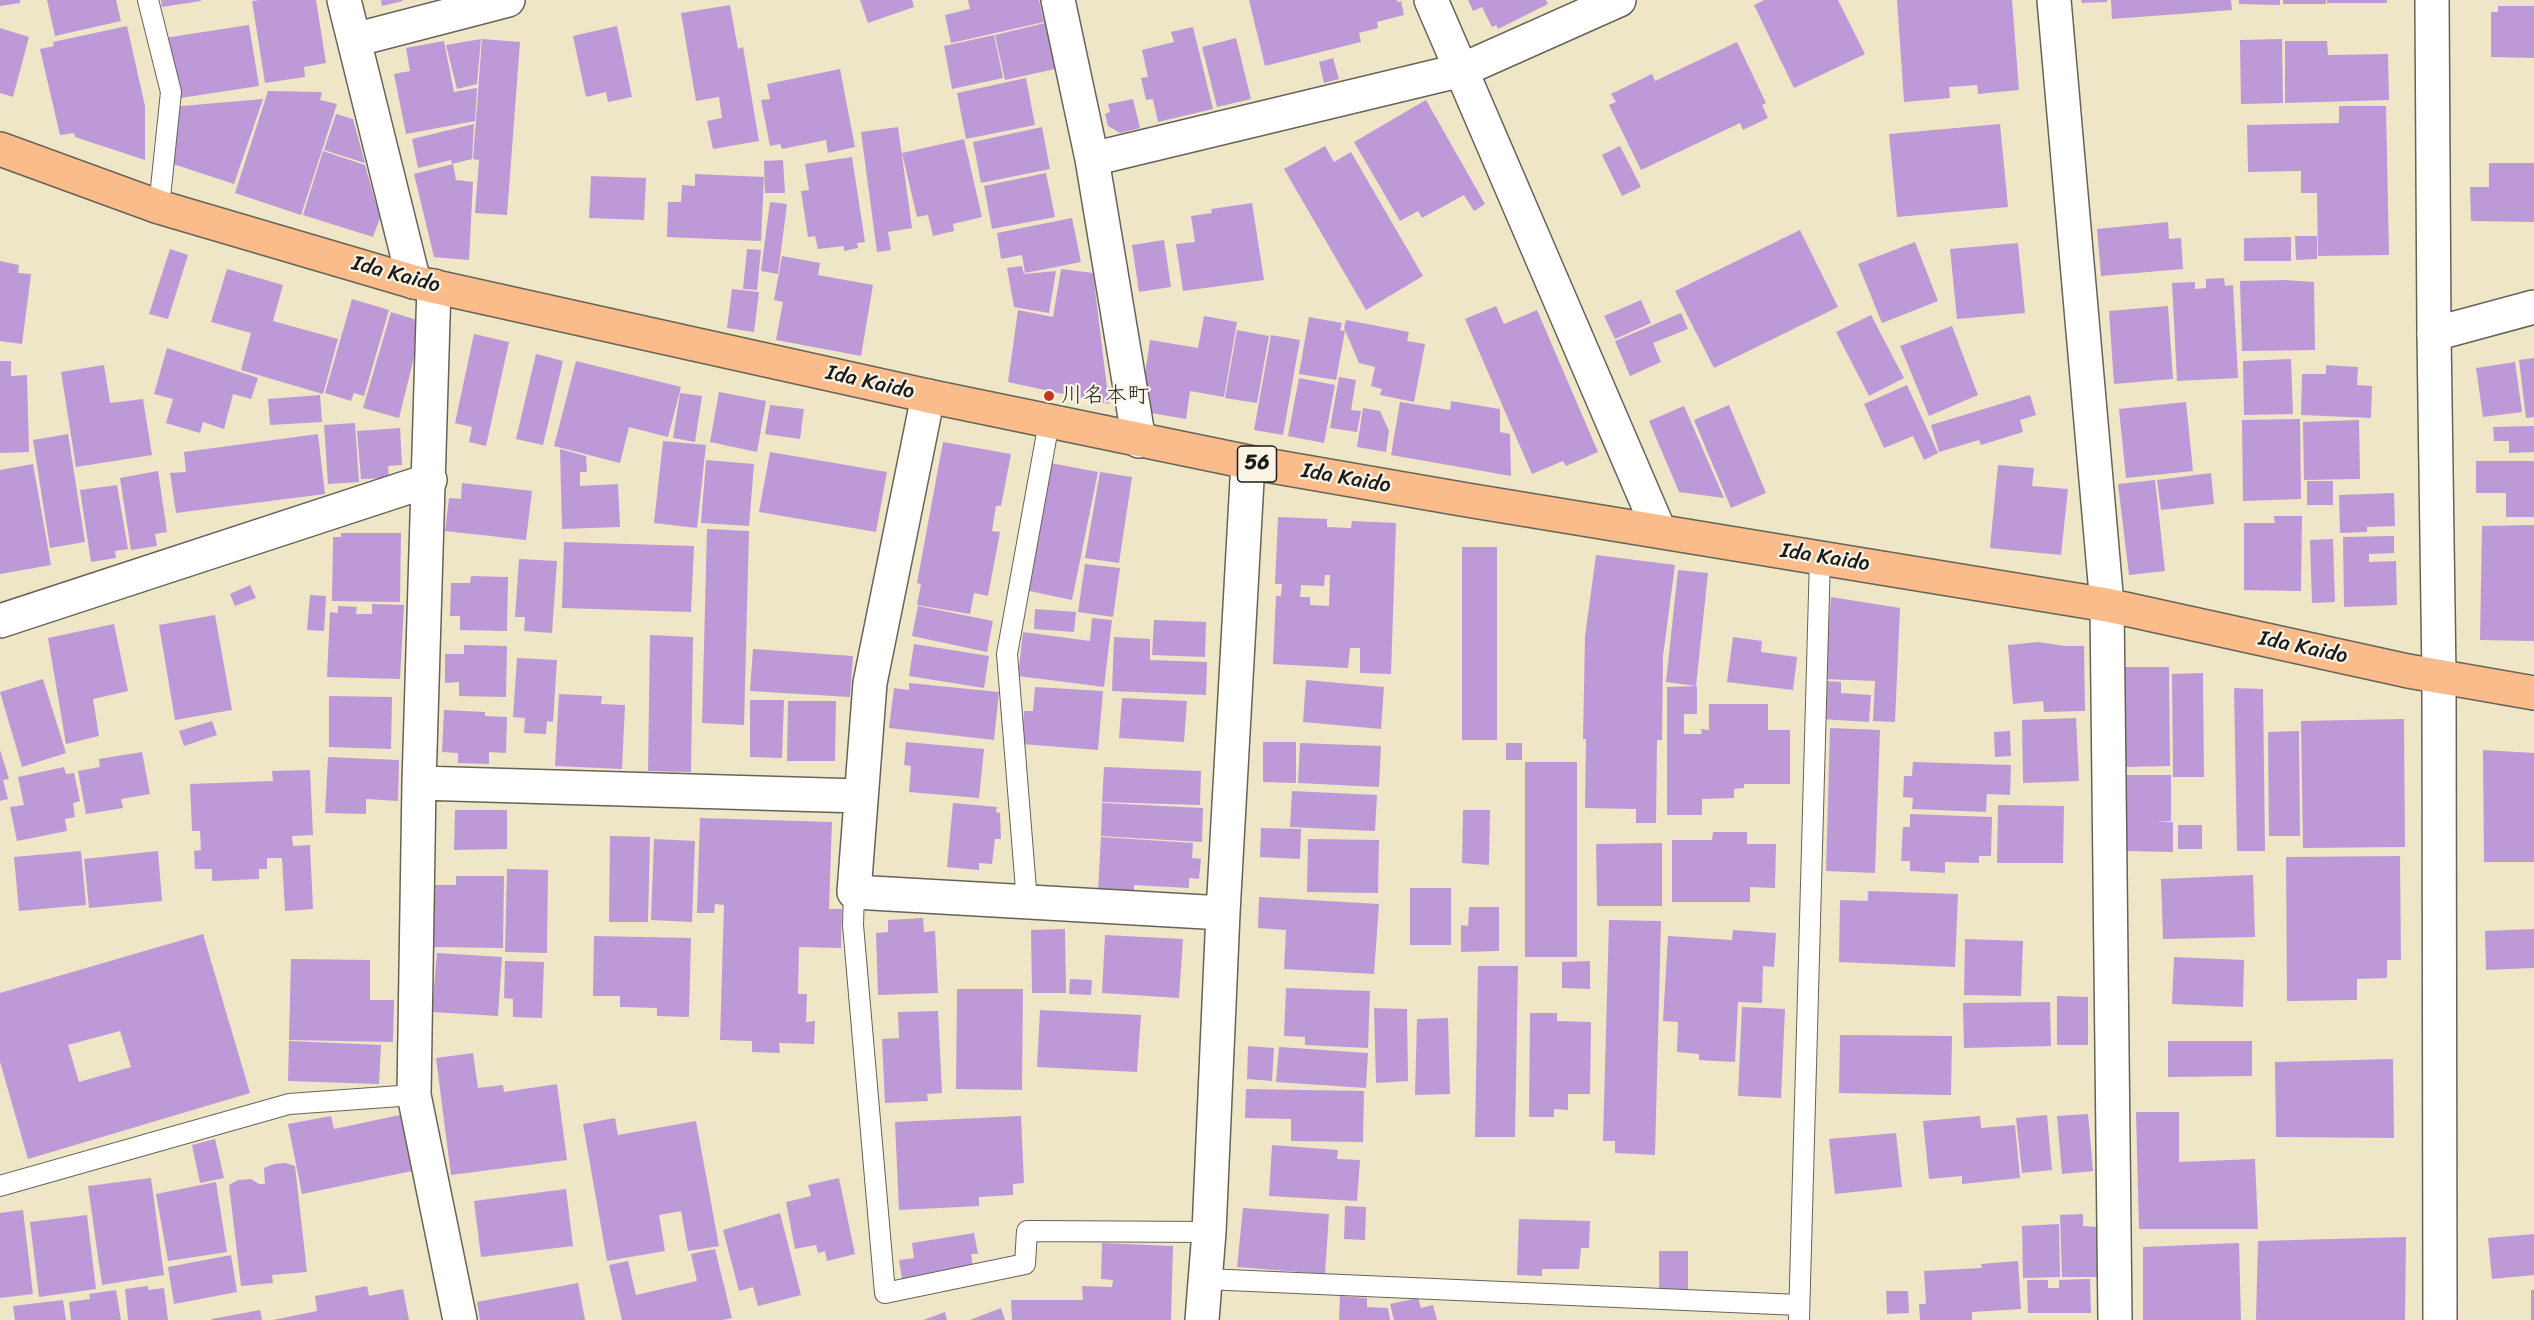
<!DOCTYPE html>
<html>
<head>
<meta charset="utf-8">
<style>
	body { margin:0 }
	canvas { display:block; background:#eee6c7 }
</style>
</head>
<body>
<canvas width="2534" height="1320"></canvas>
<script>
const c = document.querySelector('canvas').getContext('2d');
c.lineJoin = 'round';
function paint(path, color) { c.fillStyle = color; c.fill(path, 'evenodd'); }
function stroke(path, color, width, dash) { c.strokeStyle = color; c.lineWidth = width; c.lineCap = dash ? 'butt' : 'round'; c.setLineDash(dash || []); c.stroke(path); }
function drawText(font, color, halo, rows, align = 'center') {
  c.font = font + ' Sriracha,"Klee One",sans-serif'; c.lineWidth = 4.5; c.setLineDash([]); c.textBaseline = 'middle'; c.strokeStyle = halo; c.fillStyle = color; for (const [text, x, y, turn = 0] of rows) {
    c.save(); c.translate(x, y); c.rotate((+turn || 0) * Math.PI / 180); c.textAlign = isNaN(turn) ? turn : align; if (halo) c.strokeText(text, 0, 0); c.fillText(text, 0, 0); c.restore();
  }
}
paint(new Path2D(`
	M0,0H20V3L0,6Z
	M47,0H116L121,21L55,36Z
	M161,0H201V1L162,7Z
	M260,0H316L326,63L304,67L305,77L265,83L252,1Z
	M381,0H402L403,1L382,6Z
	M860,0H912L914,7L868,23Z
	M968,0H1039L1044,22L951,43L945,15L970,9Z
	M1249,0H1397V2L1401,1L1404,15L1377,22L1378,28L1359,33L1361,42L1265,66Z
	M1468,0H1546L1548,4L1498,29L1496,25L1492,27L1482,7L1473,11Z
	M1764,0H1838L1865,54L1794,88L1754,5Z
	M1897,0H2012L2019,90L1978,94L1977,85L1949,87L1950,98L1904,102Z
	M2081,0H2107V2L2082,3Z
	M2111,0H2231L2232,10L2112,19Z
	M2239,0H2280V5L2239,4Z
	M2283,0H2326V4H2283Z
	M2327,0H2387V3H2327Z
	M730,5L738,49L743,47L759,141L713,149L707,121L722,118L719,97L696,101L681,13Z
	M2498,6H2534V58L2491,57V12H2498Z
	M1045,23L1055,69L1005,80L995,35Z
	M249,25L259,86L174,99L164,38Z
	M127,26L145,106V160L75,137L74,133L60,135L40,49L54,46L53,42Z
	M617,26L632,97L608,102L606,92L586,97L573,36Z
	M1193,27L1213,109L1158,122L1153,99L1146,100L1141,78L1148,77L1142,50L1174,42L1171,32Z
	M0,28L29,37L13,97L0,93Z
	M994,35L1003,78L952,89L944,46Z
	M1236,38L1251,99L1217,107L1202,47Z
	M481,39L477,84L457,89L446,45Z
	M482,39L520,42L507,215L475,213L479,160L473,159Z
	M2282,39L2283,103L2241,104L2240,40Z
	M444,41L454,92L477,88L475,121L406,134L394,74L410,71L406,48Z
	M2285,41H2327L2328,55L2388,54L2389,100L2285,103Z
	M1737,42L1766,103L1762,105L1768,118L1743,130L1740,123L1641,170L1609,105L1616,102L1611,94L1652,74L1655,81Z
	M1333,58L1339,79L1324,83L1319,62Z
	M840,69L855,147L828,153L826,140L782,149L780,144L770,146L761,100L770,99L767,84Z
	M1026,78L1035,125L966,139L957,93Z
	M268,91L322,92L320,100L337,104L301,215L235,193Z
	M263,99L234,184L170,163V107Z
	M1133,99L1140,128L1120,133L1108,126L1105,114L1110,112L1108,104Z
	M1426,100L1485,204L1474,211L1464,195L1422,218L1418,211L1400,221L1354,142Z
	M2339,106H2386L2389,255L2318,256L2317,193H2301V171L2248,172L2247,125L2339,123Z
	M336,114L353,119L365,163L324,150Z
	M474,124L472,159L452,164L451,160L418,168L412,139Z
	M2000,124L2008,207L1897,217L1889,134Z
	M898,127L912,228L888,232L891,250L877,252L861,132Z
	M1042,127L1050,169L981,183L973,142Z
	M964,139L982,217L953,224L954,231L933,236L928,215L917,217L902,153Z
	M1325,146L1334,162L1351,152L1423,276L1366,310L1284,169Z
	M1620,146L1641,187L1622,196L1602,155Z
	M323,151L365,165L380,218L373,237L303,215Z
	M852,157L865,242L857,243L858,248L844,251V246L818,249L815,236L808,237L801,191L809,190L805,164Z
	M783,160L785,193H765L764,161Z
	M2489,163H2534V222L2471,221L2470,187H2489Z
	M453,164L456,180L473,182L469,260L434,257L414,174Z
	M1046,173L1055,217L992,229L984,186Z
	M695,174L764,177L761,241L667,237L668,202H681L682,185L695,186Z
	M591,176L646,178L644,220L589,218Z
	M770,202L787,204L778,274L761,271Z
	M1252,203L1264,280L1183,291L1176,244L1195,242L1191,216L1212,213L1211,209Z
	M1072,218L1081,262L1025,273L1022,255L1001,259L997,233Z
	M2168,222L2169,239L2181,238L2183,269L2101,276L2097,229Z
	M1800,230L1838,307L1714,368L1675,291Z
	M2295,236H2317V259L2296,260Z
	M2291,237V261H2244V238Z
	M1164,240L1171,287L1139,292L1132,245Z
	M1915,242L1938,301L1882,323L1858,264Z
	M2018,243L2025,313L1957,319L1950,249Z
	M170,249L188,255L168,319L149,314Z
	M747,249L761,250L757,290L743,289Z
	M782,256L820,263L818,275L873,285L861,356L776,340L783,302L774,300Z
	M0,261L19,265L18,273L31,274L22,344L0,341Z
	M1022,266L1024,274L1056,271L1049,313L1014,307L1007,268Z
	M227,269L283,285L273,321L338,339L323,394L241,370L251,333L211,322Z
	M1061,269L1093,273L1109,404L1008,382L1018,310L1053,317Z
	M2224,278L2225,286L2233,285L2238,378L2177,381L2172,283L2195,282V289L2206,288V279Z
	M2285,280L2314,282L2315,350L2242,351L2240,281Z
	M732,289L759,292L754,332L727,328Z
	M352,299L389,310L364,396L354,393L351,401L325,393Z
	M1641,300L1651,323L1615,339L1604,316Z
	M1496,306L1504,324L1537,310L1598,452L1566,466L1563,461L1532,474L1465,319Z
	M2168,306L2173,379L2114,384L2109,311Z
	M391,312L417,320L421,329L399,418L363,408Z
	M1681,313L1688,329L1653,343L1661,362L1630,376L1615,341Z
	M1871,315L1904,378L1869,396L1836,332Z
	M1204,316L1237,322L1224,397L1190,391L1186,419L1145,412L1148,395L1142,394L1150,340L1198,348Z
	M1309,317L1342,323L1340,330L1345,331L1336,380L1299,374Z
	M1346,320L1409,332L1407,341L1425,344L1414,402L1380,395L1382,389L1371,386L1375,367L1359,363L1344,328Z
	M1952,326L1978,395L1929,416L1900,346Z
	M1237,330L1269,336L1257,403L1225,398Z
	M474,334L509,342L486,446L469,442L472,427L455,423Z
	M1271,335L1300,340L1283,435L1254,430Z
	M167,348L258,378L251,399L233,394L224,429L203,422L200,433L166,423L173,399L154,394Z
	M536,354L563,361L543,445L516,439Z
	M2534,358V417L2526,418L2519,360Z
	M2291,359L2293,414L2244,415L2243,361Z
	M0,361H11V376L27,375L29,452L0,453Z
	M576,361L681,387L668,437L629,427L620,463L554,446Z
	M2515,362L2522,412L2483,417L2476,368Z
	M104,365L110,403L143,399L152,455L76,467L61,372Z
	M2326,365L2358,367L2357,385L2372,386L2371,418L2301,415L2302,374H2326Z
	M1339,377L1356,380L1351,410L1361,411L1357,432L1330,428Z
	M1299,378L1335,385L1324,443L1288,436Z
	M1907,385L1938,453L1924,460L1913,436L1884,448L1864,404Z
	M719,392L766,401L757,452L710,442Z
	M680,393L702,396L695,442L673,438Z
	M320,395L322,422L270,425L268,399Z
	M2030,395L2036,415L2020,420L2023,432L1981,445L1979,440L1939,452L1931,425Z
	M1451,401L1500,409V432L1510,434L1511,476L1391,455L1400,402L1450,410Z
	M2186,402L2193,471L2126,478L2119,409Z
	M770,405L804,409L800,439L765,434Z
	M1729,405L1766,493L1731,508L1694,420Z
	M1684,406L1724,498L1679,492L1649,421Z
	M1363,408L1380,411L1389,431L1386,452L1357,447Z
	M2300,419L2301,499L2243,501L2242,420Z
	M2359,420L2360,479L2304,480L2303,422Z
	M355,423L359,482L328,484L324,425Z
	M2534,426V452L2509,453V441H2494L2493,427Z
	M400,428L402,465L388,466L389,478L361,479L357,431Z
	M68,434L85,542L50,548L33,440Z
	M318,434L325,494L176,513L170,473L186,472L184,452Z
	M663,441L706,445L697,528L654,523Z
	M943,442L1011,454L1001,506H996L992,531L1000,532L988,596L974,593L970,614L917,605L921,584L917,583Z
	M560,449L586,456L587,472H580V486L618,484L620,527L562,529Z
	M770,452L887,472L876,532L759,512Z
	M706,460L754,464L749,526L701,523Z
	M2476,461H2534V517H2506V493H2476Z
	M1045,462L1098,472L1072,600L1020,589Z
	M33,464L51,565L0,574V470Z
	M1998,465L2034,468L2032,486L2068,489L2061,555L1990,548Z
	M158,471L167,532L155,534L157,546L131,550L120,478Z
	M1100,472L1132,477L1119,563L1085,558Z
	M2211,473L2214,504L2161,510L2157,480Z
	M2155,480L2165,571L2129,575L2118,484Z
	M2307,481H2333V505H2307Z
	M462,483L532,491L526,540L445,531L449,498L461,499Z
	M117,485L128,549L115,551L116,558L91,562L80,490Z
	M2394,493L2395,526L2367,527V532L2340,533L2339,495Z
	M2274,516H2302L2301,591L2244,590V523H2275Z
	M1278,517L1327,519V527L1351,528L1352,521L1396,523L1391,674L1360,673V648H1350L1348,668L1273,664L1276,596H1281L1282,584H1275ZM1325,575H1330L1329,606L1310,605V597H1300L1301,585L1324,586Z
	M2534,525V641L2480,640L2482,526Z
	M707,529L749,531L744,725L702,723Z
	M341,533H401L400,602L332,601L333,537H341Z
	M2394,536V553L2369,554V562L2396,561L2397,605L2344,607L2343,537Z
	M2333,539L2335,602L2312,603L2310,540Z
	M564,542L694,546L691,612L562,608Z
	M1462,547H1497V740H1462Z
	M1596,555L1675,565L1663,656L1662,740H1657L1656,823H1636V809L1585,808L1586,739H1583L1585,637Z
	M519,559L557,561L552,633L524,631L525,617H515Z
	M1085,564L1120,568L1113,617L1078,612Z
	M1678,570L1708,573L1696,686L1666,682Z
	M471,576L508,577L507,631L460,630V616H450L451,583H470Z
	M250,585L256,598L235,606L230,594Z
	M310,595L326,596L324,631L307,630Z
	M1831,597L1900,608L1895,722L1873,721L1875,681L1824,679Z
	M372,604L404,605L400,679L327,677L330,612L338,613V606L357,607L356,614H372Z
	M918,606L993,621L987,652L912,636Z
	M1035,609L1076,612L1074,632L1034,629Z
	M215,615L232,710L175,720L159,625Z
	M1092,618L1112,620L1104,687L1018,676L1023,632L1090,641Z
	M1154,620L1206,622L1205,657L1152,655Z
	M114,624L128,691L93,699L99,736L66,744L48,638Z
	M650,635L693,637L691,772L648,771Z
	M1114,637L1150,639V660L1207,662L1206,695L1112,691Z
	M1733,637L1762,641L1761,652L1797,657L1793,690L1727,682Z
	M2038,642L2065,646H2084L2085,711L2044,712L2043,701L2013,704L2008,645Z
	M914,644L989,656L984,688L909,676Z
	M464,645L507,646L506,697L459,696V682L445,683V654H464Z
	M753,649L853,656L850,697L750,691Z
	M517,658L557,660L553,722L547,721L546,734L524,733L525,718L513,717Z
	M2122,667H2169L2170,766L2123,767Z
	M2203,673L2204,777H2173L2172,674Z
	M43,679L66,753L22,767L0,692Z
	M1306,680L1384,687L1381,729L1303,722Z
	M1824,681L1841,682V693L1871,695L1869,722L1821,719Z
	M909,683L999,692L994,740L889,728L894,688L909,690Z
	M1697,686V714H1684V734H1702L1701,729L1709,730V704H1768V730H1790V784H1744V788L1734,789V798L1702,799V815H1667V687Z
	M1035,687L1103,691L1098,750L1022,744L1024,711H1033Z
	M2234,688L2263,689L2265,851H2237Z
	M559,694L602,696L601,704L625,705L622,769L555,766Z
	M329,696L392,697L391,749L329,747Z
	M1122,698L1187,701L1184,742L1119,738Z
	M750,700H784L782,758L750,757Z
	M788,701H836L835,761H787Z
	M444,710L485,712V716L507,717L506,753L489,752V764L458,763V753L442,752Z
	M2076,718L2079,781L2023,783L2022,720Z
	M2404,719L2405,847L2303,848L2301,721Z
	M212,721L217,735L184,746L179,731Z
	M1830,728L1880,730L1875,873L1826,871Z
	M2010,731L2011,756L1995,757L1994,732Z
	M2299,731L2300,836H2269L2268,732Z
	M906,742L984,749L979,798L909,792L911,766L904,765Z
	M1263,742H1296V783L1263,782Z
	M1300,743L1381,746L1379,787L1298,783Z
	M1506,743H1522V760H1506Z
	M0,750L9,779L3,780L8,799L0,801Z
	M2483,750L2534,753V862H2484Z
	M142,752L150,794L121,799L123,808L86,814L78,771L100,767L99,759Z
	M328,757L399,760L398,801L366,799V814L325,813Z
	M1525,762H1577V957H1525Z
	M1913,762L2011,765L2010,795L1987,794L1986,812L1912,809L1913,798L1903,797L1904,776H1912Z
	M64,767L66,774L74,773L80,801L73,803L75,817L65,819L67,831L17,841L10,807L24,805L18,777Z
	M1104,767L1201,771L1200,805L1102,802Z
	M310,770L313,835L292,836L293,846L310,845L313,909L285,911L282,858H267V869H259V879L212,881V869H195L194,851L201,850L200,831H192L190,784L273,781L272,771Z
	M2126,775H2171V821L2155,822H2173V852L2124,851Z
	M1292,791L1377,795L1375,831L1290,827Z
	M953,803L997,807L996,812L1000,813L1001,839H995L992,864L979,863V870L947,867Z
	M1102,803L1203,808L1202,842L1101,836Z
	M1998,805L2064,806L2063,863H1997Z
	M455,810H507V849L454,850Z
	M1463,810H1490L1489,865L1462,863Z
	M1910,814L1992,817L1991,856H1979V863L1945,862V873L1910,871V861H1901L1903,827H1910Z
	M700,818L832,822L829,909H842L841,948L799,947L798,994H807L806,1022L815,1021L814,1044L779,1043L780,1053L752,1052V1041L720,1040L724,905L715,904L714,913H697Z
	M2178,825H2202V849H2178Z
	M1261,828L1301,829L1300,859L1260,857Z
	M1713,832H1747V844H1776L1775,888L1750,887V902H1672V840H1712Z
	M610,836L650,837L648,922H609Z
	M1101,837L1193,843L1192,858L1201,859L1199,879L1189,878V888L1134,885V893L1098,891Z
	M654,839L695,841L692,922L651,920Z
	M1308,839L1379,840L1378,893L1307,892Z
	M1662,843V906H1597L1596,844Z
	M81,851L86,905L19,911L14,857Z
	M158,851L162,901L89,908L84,859Z
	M2400,856L2401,960H2387V978L2357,979V1000L2287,1001L2286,857Z
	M507,869L548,870L547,953L505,952Z
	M2253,875L2255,937L2163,939L2161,879Z
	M456,876H504L503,948L433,947L435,885H456Z
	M1410,888H1451V945H1410Z
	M1868,891L1958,894L1955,967L1839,962L1840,900L1868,901Z
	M1259,897L1379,904L1374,974L1284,969L1286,930L1258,928Z
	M1469,907H1499V951L1461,952V925L1468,926Z
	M923,918L924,932L935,931L938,993L878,995L876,933L888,932V920Z
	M1609,920L1661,921L1655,1155L1615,1153V1141H1603Z
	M1065,929L1066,993H1032L1031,930Z
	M2534,929V968L2486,970L2485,931Z
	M1733,930L1776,933L1774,967L1763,966L1762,1003L1738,1002L1735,1062L1699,1060V1054L1677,1052L1678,1022L1663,1021L1668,936L1732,940Z
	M203,934L250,1093L28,1159L0,1062V993ZM120,1031L131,1067L79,1082L68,1045Z
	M1105,935L1183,939L1179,998L1102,993Z
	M594,936L691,938L689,1017L657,1016V1008L620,1007V996H593Z
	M1965,939L2023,941L2021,996L1964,995Z
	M437,953L502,957L498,1016L432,1012Z
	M2174,957L2244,960L2243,1007L2172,1004Z
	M291,959L370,960V1000H394L393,1042L289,1040Z
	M505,961L544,962L542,1018L513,1017V999L504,998Z
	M1590,961V989L1562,988V962Z
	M1478,966H1518L1515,1137H1475Z
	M1070,979L1092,980L1091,995L1069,994Z
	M1286,988L1370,991L1368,1048L1305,1045V1037L1284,1036Z
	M957,989H1023L1022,1090L956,1089Z
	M2057,996L2088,997V1045H2057Z
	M2050,1002L2051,1046L1964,1048L1963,1003Z
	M1742,1007L1785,1009L1781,1098L1738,1096Z
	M1374,1008L1407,1009L1408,1081L1376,1083Z
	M1040,1010L1141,1015L1137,1072L1037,1067Z
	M938,1011L942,1093L927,1094L928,1101L885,1103L882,1039L899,1038L898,1012Z
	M1530,1013H1557V1021L1591,1022L1590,1094H1568V1110L1554,1109V1117H1529Z
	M1448,1018L1450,1094L1415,1095L1417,1019Z
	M1840,1035L1952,1036L1951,1095L1839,1093Z
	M289,1041L381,1045L379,1084L288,1081Z
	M2168,1041H2252V1076L2168,1077Z
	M1248,1046L1274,1048L1272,1081L1247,1079Z
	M1279,1047L1368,1053L1366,1088L1276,1082Z
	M473,1053L478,1088L503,1085L504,1092L557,1084L567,1160L451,1175L436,1058Z
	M2393,1059L2394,1138L2276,1137L2275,1062Z
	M1246,1089L1364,1091L1363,1142L1291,1141V1119L1245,1118Z
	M2136,1112H2179V1162L2255,1159L2258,1229H2139Z
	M2088,1114L2093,1171L2062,1174L2057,1116Z
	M400,1115L412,1171L302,1194L288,1124L331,1116L334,1129Z
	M2047,1115L2052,1170L2022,1173L2016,1118Z
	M1021,1116L1024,1183L1013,1184V1195L979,1197V1206L899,1210L895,1122Z
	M1980,1116L1981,1128L2015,1125L2020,1178L1962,1184V1176L1929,1179L1923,1121Z
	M615,1118L618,1135L696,1121L719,1246L688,1251L681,1211L659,1215L665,1251L607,1261L583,1124Z
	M1896,1133L1902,1187L1835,1194L1829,1139Z
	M215,1139L224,1178L200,1183L192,1145Z
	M1272,1145L1338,1150L1337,1159L1360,1160L1357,1201L1269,1196Z
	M285,1163L295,1166L307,1272L272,1275L273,1283L241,1286L229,1185L238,1180L251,1179L259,1184H265L264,1168L274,1164Z
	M151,1178L164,1275L102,1285L88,1186Z
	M839,1178L855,1254L827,1261L825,1251L818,1253L816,1245L795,1249L786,1202L811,1196L808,1185Z
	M216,1182L227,1252L168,1261L156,1194Z
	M566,1189L573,1246L481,1257L474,1201Z
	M1345,1206L1366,1207L1365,1240L1344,1239Z
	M1243,1208L1329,1214L1325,1274L1237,1267Z
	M23,1210L33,1294L0,1298V1213Z
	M780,1213L801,1295L758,1306L753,1287L739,1291L723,1230Z
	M2083,1214V1226L2098,1227V1277H2062L2060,1215Z
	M87,1215L96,1289L39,1297L30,1222Z
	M1519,1219L1590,1221L1589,1248H1581L1579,1269H1542V1276L1517,1275Z
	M2059,1224L2060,1277L2023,1278L2022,1226Z
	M974,1233L978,1254H971L974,1273L903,1285L899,1260L914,1258L912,1243Z
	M2534,1234V1275L2492,1279L2488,1238Z
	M2406,1237L2405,1320H2256L2258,1241Z
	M1102,1243L1173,1246L1171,1320H1012L1011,1300H1083L1082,1286L1112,1287L1113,1280L1101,1279Z
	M2239,1243L2241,1320H2143V1247Z
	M715,1249L732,1318L723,1320H622L609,1265L628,1261L636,1295L697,1281L691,1254Z
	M1659,1251H1688V1291L1659,1292Z
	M231,1255L237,1292L174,1304L168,1267Z
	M2018,1261L2021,1309L1972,1312V1320H1920L1919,1304H1926L1924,1271L1982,1268L1981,1264Z
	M2090,1279L2091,1313H2028L2027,1280H2048V1288H2059V1280Z
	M578,1283L585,1320H480L477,1302Z
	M148,1286V1290L164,1288L168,1320H128L125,1289Z
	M367,1286L369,1296L403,1289L409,1320H273L317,1311L315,1296Z
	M116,1290L121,1320H71L69,1302L90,1299L89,1294Z
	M2531,1290H2534V1320H2531Z
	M1886,1291H1908L1909,1313L1887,1314Z
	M1340,1296L1367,1298V1307L1388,1308L1390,1320H1339Z
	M1418,1298L1421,1308L1433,1305L1437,1320H1394L1390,1304Z
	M63,1300L66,1320H15L13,1306Z
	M1001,1308L1005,1320H970Z
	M260,1310L262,1320H212V1319Z
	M945,1312L947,1320H923Z`), '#bd9ad7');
const service = new Path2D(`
	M148,0L171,92L159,207
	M854,892L853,925L885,1293L1025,1264L1027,1231L1209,1232
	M1027,902L1007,654L1049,422
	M0,1186L289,1104L414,1095
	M1205,1279L1799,1305
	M1799,1320L1820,557`);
const minor = new Path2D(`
	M344,0L414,282
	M1058,0L1092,159L1139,441
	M1431,0L1659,530
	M2054,0L2107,605L2115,1320
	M354,40L508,0
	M1092,159L1462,70L1619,0
	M434,286L419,783L414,1095L460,1320
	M2434,334L2534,307
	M928,396L870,683L854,892L1223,913
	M0,621L430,480
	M419,783L860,796
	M1202,1320L1209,1232L1223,913L1248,462`);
const tertiary = new Path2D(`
	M2432,0L2434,334L2439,677L2440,1320`);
const primary = new Path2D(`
	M0,149L159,207L414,282L928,396L1248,462L1467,500L2107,605L2408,671L2534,693`);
stroke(service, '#666358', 22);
stroke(minor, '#666358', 36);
stroke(tertiary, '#666358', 36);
stroke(primary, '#666358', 36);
stroke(service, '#fff', 20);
stroke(minor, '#fff', 33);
stroke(tertiary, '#fff', 33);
stroke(primary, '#fabc8b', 33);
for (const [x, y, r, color] of [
	[1049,396,6,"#c8321e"]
]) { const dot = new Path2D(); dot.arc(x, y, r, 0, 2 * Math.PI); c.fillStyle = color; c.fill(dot); stroke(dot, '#fcf5e5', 2); }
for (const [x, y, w] of [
	[1257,464,39]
]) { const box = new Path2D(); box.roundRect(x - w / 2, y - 18, w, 36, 4.5); c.fillStyle = '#fcf5e5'; c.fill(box); stroke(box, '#1c1c1c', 1.5); }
drawText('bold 21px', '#1c1c1c', null, [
	["56",1257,464]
]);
drawText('22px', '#1c1c1c', '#fcf5e5', [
	["Ida Kaido",396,275,15],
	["Ida Kaido",870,383,13],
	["Ida Kaido",1346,479,10],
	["Ida Kaido",1825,558,9],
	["Ida Kaido",2303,648,12]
]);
drawText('22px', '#1c1c1c', '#fcf5e5', [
	["川名本町",1061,396]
], 'left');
</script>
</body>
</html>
